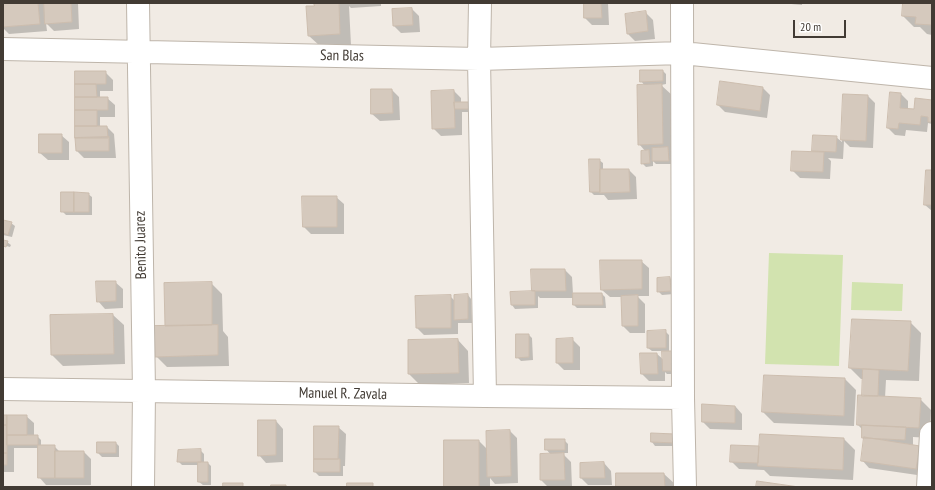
<!DOCTYPE html>
<html>
<head>
<meta charset="utf-8">
<style>
	body { margin:0 }
	#map { position:relative; width:935px; height:490px; overflow:hidden; background:#f1ebe4; font-family:"PT Sans Narrow",sans-serif }
	canvas { display:block }
	.frame { position:absolute; inset:0; border:4px solid #423b34; pointer-events:none }
	.scale { position:absolute; left:793px; top:20px; width:53px; height:18px; box-sizing:border-box; border:2px solid #423b34; border-top:0; padding-left:5px; font-size:12px; line-height:14px; white-space:nowrap; color:#423b34; -webkit-text-stroke:3px #fff; paint-order:stroke }
</style>
</head>
<body>
<div id="map">
<canvas width="935" height="490"></canvas>
<div class="frame"></div>
<div class="scale">20 m</div>
</div>
<script>
const c = document.querySelector('canvas').getContext('2d');
c.lineJoin = 'round';
function paint(path, color) { c.fillStyle = color; c.fill(path, 'evenodd'); }
function stroke(path, color, width, dash) { c.strokeStyle = color; c.lineWidth = width; c.lineCap = dash ? 'butt' : 'round'; c.setLineDash(dash || []); c.stroke(path); }
function drawText(font, color, halo, rows, align = 'center') {
  c.font = font + ' "PT Sans Narrow",sans-serif'; c.lineWidth = 3; c.setLineDash([]); c.textBaseline = 'middle'; c.strokeStyle = halo; c.fillStyle = color; for (const [text, x, y, turn = 0] of rows) {
    c.save(); c.translate(x, y); c.rotate((+turn || 0) * Math.PI / 180); c.textAlign = isNaN(turn) ? turn : align; if (halo) c.strokeText(text, 0, 0); c.fillText(text, 0, 0); c.restore();
  }
}
paint(new Path2D(`
	M769,253L843,255L839,366L765,364Z
	M852,282L903,284L902,311L851,310Z`), '#d2e3af');
paint(new Path2D(`
	M3,3H78L79,29L54,31L46,23L47,31L9,34L3,28Z
	M315,3H381V6L351,8L349,6L351,45L320,46L309,36L315,7Z
	M585,3H608L609,25H592L585,18Z
	M780,3H802V5Z
	M904,3H932V35L927,34L920,27H914L903,16Z
	M412,9L419,16L420,32L401,33L394,26L393,10Z
	M645,12L653,20L655,39L635,41L628,34Z
	M663,71L666,74V84L661,85L673,96L674,154H671L672,164H656L653,161V166L646,167L642,163L646,152L639,144L645,86L641,81Z
	M76,72H105L113,80V91H100V98H107L115,105V117H100V127H107L114,134L116,158H84L77,151Z
	M763,88L770,95L767,118L725,112L718,105Z
	M392,90L399,97L400,120L380,121L372,114Z
	M454,91L461,98V103H469L472,112H462V135L441,136L433,128Z
	M901,94L908,101V109L915,110L932,101V124L928,123L927,132L906,130L905,136L895,135L888,128Z
	M844,95L868,96L875,103L873,148L850,147L844,141L843,159L828,158L831,161L830,179L800,178L792,170L816,153L813,150L836,137L842,142Z
	M40,135H61L69,142V160H48L40,153Z
	M599,160L603,163V170H629L636,177L637,199L608,200L604,195H594L591,192Z
	M932,171V211L925,205Z
	M88,194L92,197V215H66L62,211Z
	M303,197H336L344,204V234H311L304,227Z
	M3,221L11,223L15,226L12,237L3,235Z
	M3,241L7,242L11,245L10,247L3,245Z
	M641,261L649,268V296H637L645,304V333H630L623,326L622,297H610L602,290Z
	M565,270L572,277L573,294H602L605,297L606,308H577L574,305V298H540L538,296V308L515,309L512,305L511,293L534,292L533,291Z
	M670,278L673,282L674,294L662,295L658,291Z
	M115,282L123,289V308L105,309L98,301Z
	M211,283L222,294L223,331L228,337L229,366L167,367L156,356L166,327Z
	M468,295L471,299L472,323H458V334L424,335L417,328L450,296L455,301Z
	M113,315L124,325L125,364L63,366L52,355L51,316Z
	M910,322L921,333L919,381L886,380L885,398L920,399L931,410L930,438L913,437V446L927,454L924,476L869,468L862,460L865,440L863,437V430L858,425L864,397V379H861L850,368Z
	M666,332L669,335V352L677,374H667L665,372V381H649L642,374L641,354H657L664,360L663,351H652L648,348Z
	M529,335L532,338L533,360L521,361L517,357Z
	M572,339L580,347V370H564L557,363Z
	M458,340L468,351L469,383L420,385L409,374Z
	M845,379L856,390L854,426L774,423L763,412Z
	M735,406L742,414V430L710,429L703,422Z
	M3,416H26L34,423V436H37L41,440V446H54L60,452H84L91,459V485H46L39,477V448H14V472H3Z
	M276,421L283,429V462L266,463L259,455Z
	M315,427H338L346,434L345,466H343V476H319L315,472Z
	M510,431L517,438L518,483L495,484L490,478V487H445L479,441L487,449Z
	M652,434L674,435L678,446H655L652,442Z
	M844,439L855,450L853,480L770,476L764,470L739,469L731,461L732,446L760,447Z
	M564,440L568,444V453H562L571,462L572,487H548L541,480L551,455L546,449Z
	M98,443H116L119,446V457H102L98,453Z
	M200,450L204,454V463H208L211,466V485H203L199,482V465H182L178,461Z
	M604,463L611,471L612,485H588L581,478Z
	M664,474L675,484V487H617Z`), '#0003');
const building = new Path2D(`
	M3,3H38L40,24L3,27Z
	M44,3H71L72,22L45,24Z
	M314,3H339L340,34L308,36L306,6H314Z
	M584,3H601L602,18H584Z
	M903,3H932V25L915,24L916,17L902,16Z
	M412,8L413,25L393,26L392,9Z
	M646,11L648,31L627,34L625,14Z
	M640,70H663V81L640,82Z
	M75,71H106V84H75Z
	M720,81L763,87L760,111L717,105Z
	M75,84H96L97,97H75Z
	M662,84L663,144L638,145L637,85Z
	M371,89H392L393,113L371,114Z
	M454,90L455,128L432,129L431,91Z
	M890,92L901,93L900,108L914,109L915,98L932,100V122H928V117L921,116L920,125L899,123L898,129L887,128Z
	M843,94L868,95L866,141L841,140Z
	M75,97H108V110H75Z
	M454,102H469V109H455Z
	M75,110H97V126H75Z
	M75,126H107L108,138H75Z
	M39,134H62V153H39Z
	M813,135L837,136L836,152L812,151Z
	M109,137V151H76L75,138Z
	M668,147L669,161H652V148Z
	M649,150L650,163L641,164V151Z
	M792,151L824,152L823,172L791,171Z
	M589,159H600V192H590Z
	M600,169H629L630,192L600,193Z
	M926,170H932V205H924Z
	M61,192H74V212H61Z
	M74,192L89,193V212H74Z
	M302,196H337V227H303Z
	M3,220L12,222L8,235L3,233Z
	M3,240L8,241L6,247L3,246Z
	M600,260H642V289L601,290Z
	M531,269H565L566,291H532Z
	M670,277L671,291L657,292V278Z
	M96,281H116V301L97,302Z
	M212,282V325L165,326L164,283Z
	M535,291V305H511L510,292Z
	M573,293H602L603,305H573Z
	M468,294V319L454,320V295Z
	M451,295V328H416L415,296Z
	M638,295V326H622L621,296Z
	M113,314L114,354L51,355L50,315Z
	M852,319L911,321L908,371L849,368Z
	M218,325V355L155,357L154,326Z
	M666,330V348H647V331Z
	M516,334H529V357L516,358Z
	M573,338V363H556V339Z
	M458,339L459,373L408,374V340Z
	M662,351H673L674,371H663Z
	M640,353H657L658,374H641Z
	M863,369L879,370L878,396H862Z
	M764,375L845,378L844,416L762,412Z
	M858,395L921,398L919,428L857,425Z
	M702,404L735,406V423L702,422Z
	M3,415H7V425H3Z
	M7,415H27V435H7Z
	M258,420H276V455L258,456Z
	M3,425H7V453H3Z
	M862,425L906,427L905,440L862,438Z
	M314,426H339L338,459H314Z
	M510,430L511,476L487,477L486,431Z
	M651,433L675,434V443L651,442Z
	M760,434L844,438L843,470L758,466Z
	M7,435H38V445H7Z
	M864,437L920,446L916,469L861,461Z
	M545,439H565V450H545Z
	M444,440H479V487H444Z
	M97,442H116V453H97Z
	M38,445H55V478H38Z
	M731,445L759,446L758,463L730,462Z
	M201,449V462H177L178,450Z
	M55,451H84V478H55Z
	M3,453H7V465H3Z
	M564,453L565,480H540V454Z
	M314,459H340V472H314Z
	M198,462H208V482H198Z
	M604,462L605,478H580V463Z
	M616,473H664L665,487H616Z
	M757,481L799,487H756Z
	M223,483H243V487H223Z
	M347,483H373V487H347Z
	M271,485H286V487H271Z`);
paint(building, '#d5c9bd');
stroke(building, '#ccbdae', 1);
const minor = new Path2D(`
	M138,3L144,391L143,487
	M480,3L479,59L485,396
	M682,3L683,398L685,487
	M3,49L479,59L682,53L932,78
	M3,389L485,396L683,398
	M928,487L931,434L932,433`);
stroke(minor, '#beb5aa', 24);
stroke(minor, '#fff', 22);
drawText('15px', '#423b34', '#fff', [
	["San Blas",342,56,1],
	["Benito Juarez",141,245,-91],
	["Manuel R. Zavala",343,394,1]
]);
</script>
</body>
</html>
